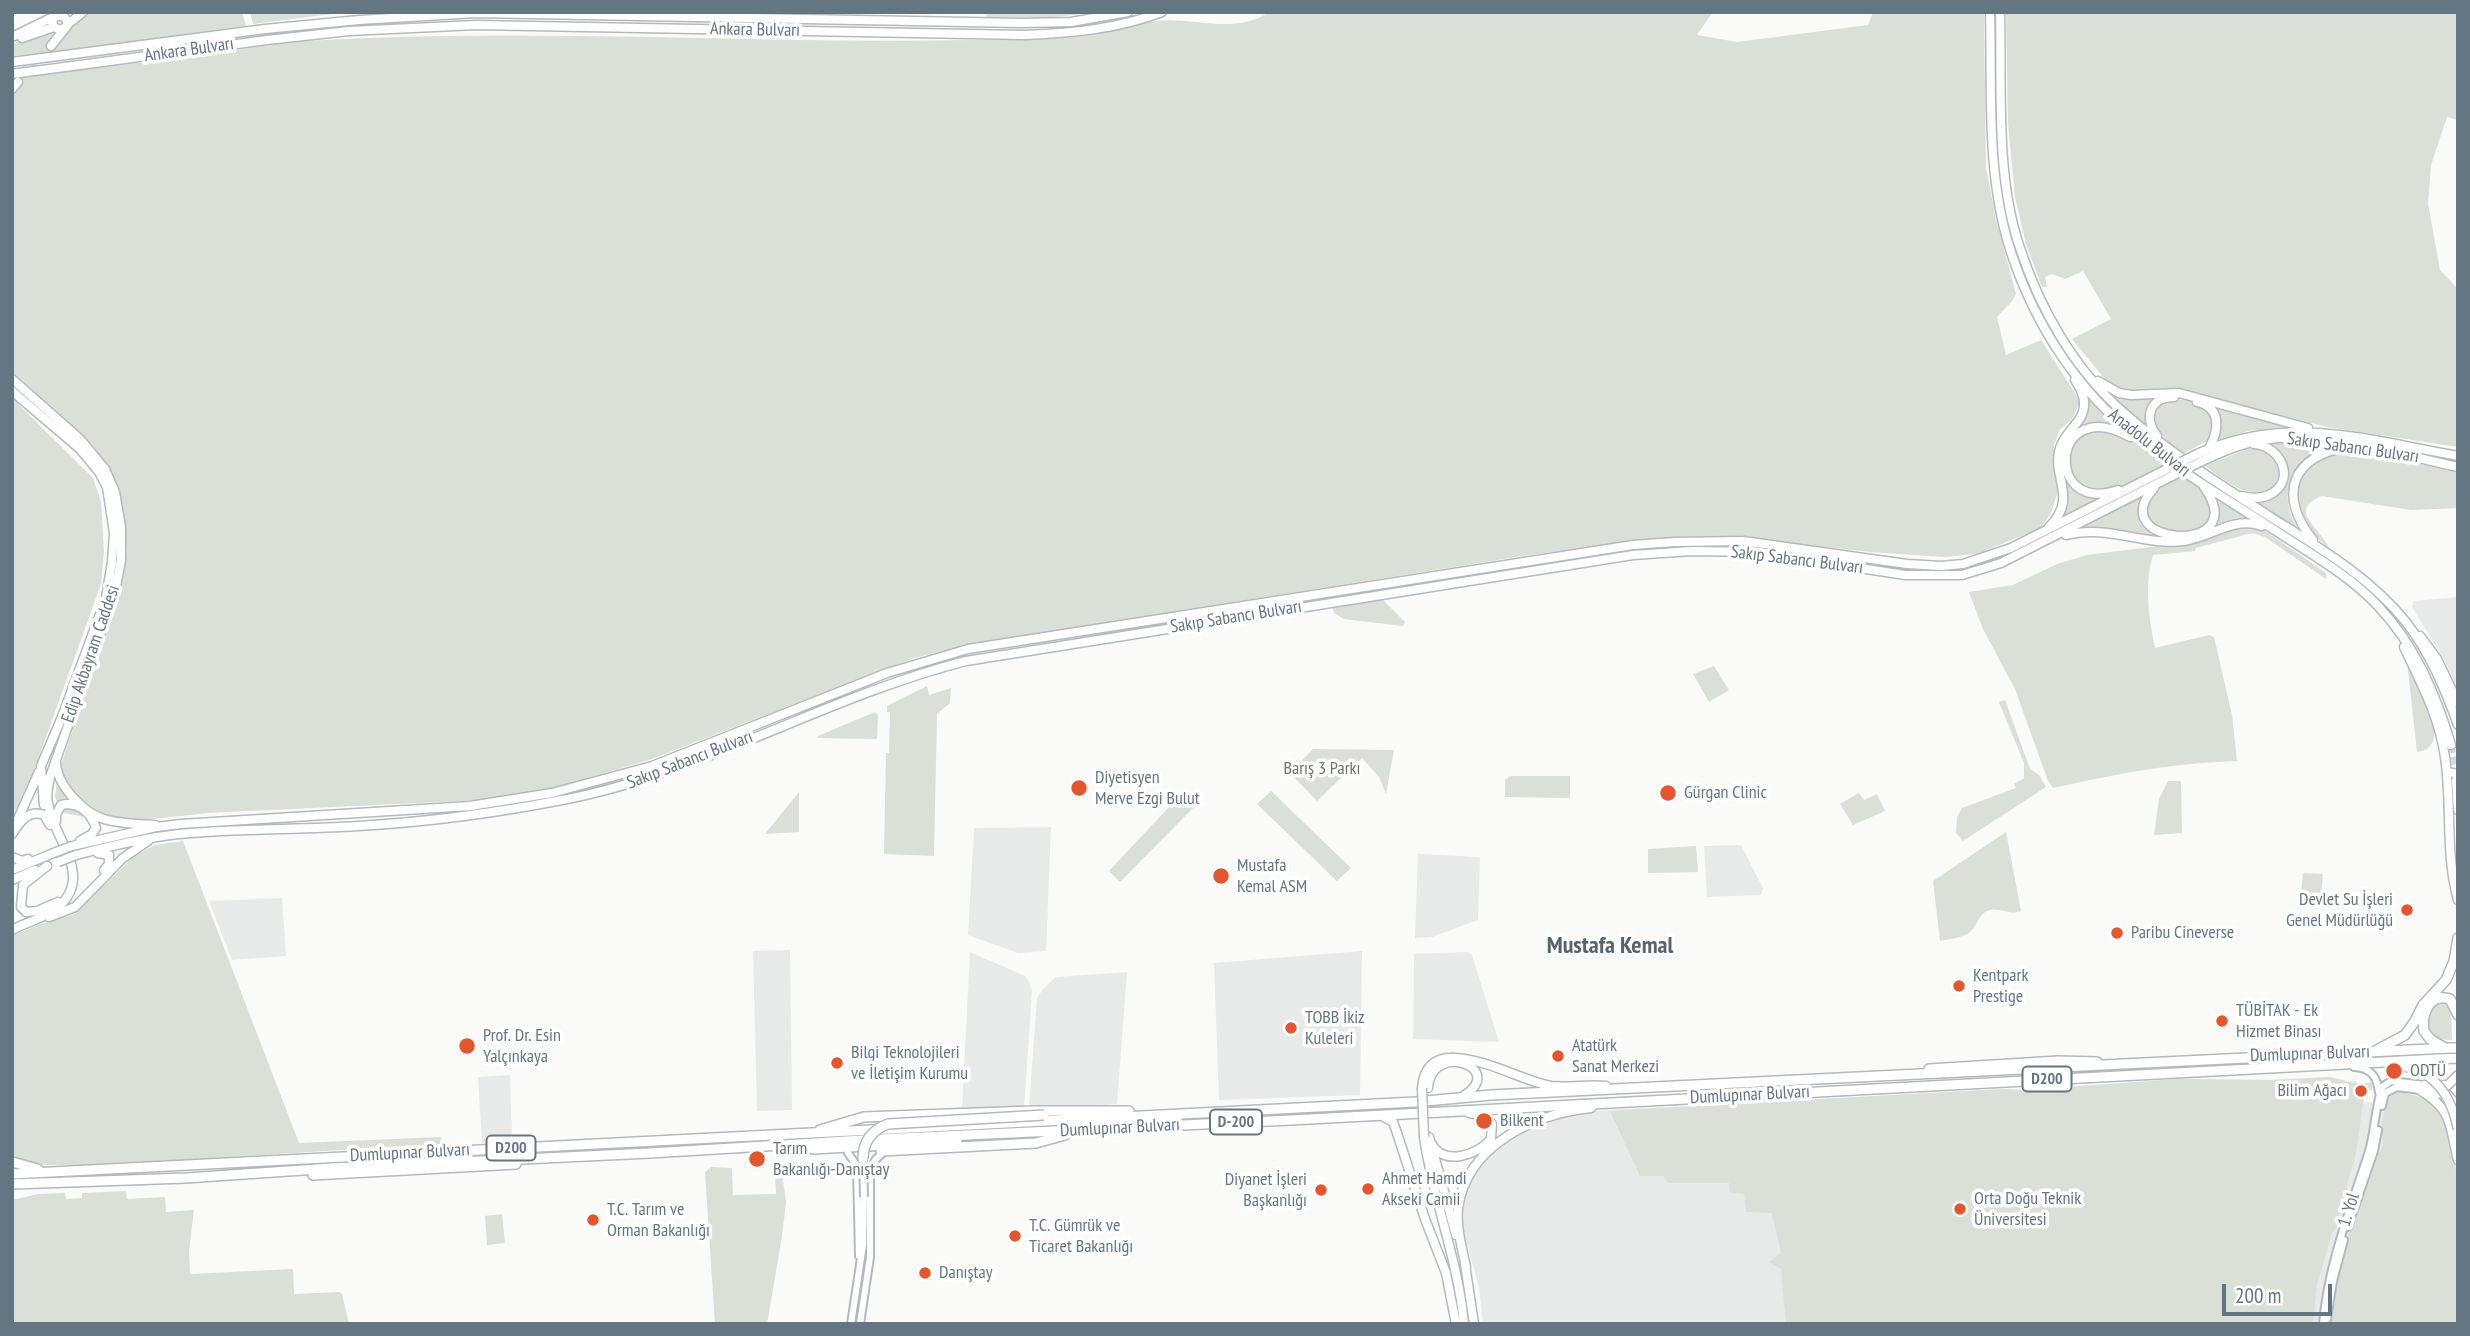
<!DOCTYPE html>
<html>
<head>
<meta charset="utf-8">
<style>
	body { margin:0 }
	#map { position:relative; width:2470px; height:1336px; overflow:hidden; background:#fafaf8; font-family:"PT Sans Narrow",sans-serif }
	canvas { display:block }
	.frame { position:absolute; inset:0; border:14px solid #657683; pointer-events:none }
	.scale { position:absolute; left:2222px; top:1284px; width:110px; height:32px; box-sizing:border-box; border:4px solid #657683; border-top:0; padding-left:9px; font-size:21px; line-height:24px; white-space:nowrap; color:#657683; -webkit-text-stroke:5px #fff; paint-order:stroke }
</style>
</head>
<body>
<div id="map">
<canvas width="2470" height="1336"></canvas>
<div class="frame"></div>
<div class="scale">200 m</div>
</div>
<script>
const c = document.querySelector('canvas').getContext('2d');
c.lineJoin = 'round';
function paint(path, color) { c.fillStyle = color; c.fill(path, 'evenodd'); }
function stroke(path, color, width, dash) { c.strokeStyle = color; c.lineWidth = width; c.lineCap = dash ? 'butt' : 'round'; c.setLineDash(dash || []); c.stroke(path); }
function drawText(font, color, halo, rows, align = 'center') {
  c.font = font + ' "PT Sans Narrow",sans-serif'; c.lineWidth = 7; c.setLineDash([]); c.textBaseline = 'middle'; c.strokeStyle = halo; c.fillStyle = color; for (const [text, x, y, turn = 0] of rows) {
    c.save(); c.translate(x, y); c.rotate((+turn || 0) * Math.PI / 180); c.textAlign = isNaN(turn) ? turn : align; if (halo) c.strokeText(text, 0, 0); c.fillText(text, 0, 0); c.restore();
  }
}
paint(new Path2D(`
	M2458,597V692L2445,661L2412,607L2413,601Z
	M1051,827L1046,951L1018,953L968,935L974,828Z
	M1741,845L1763,888L1761,895L1707,897L1704,846Z
	M1418,854L1480,857L1478,920L1432,937L1415,938Z
	M282,898L286,956L232,960L209,901Z
	M790,950L792,1110L757,1111L753,951Z
	M1362,951L1360,1095L1219,1100L1214,963Z
	M970,952L1025,976L1029,982L1032,991L1024,1109H962Z
	M1468,952L1472,955L1499,1042L1413,1039L1414,954Z
	M1127,972L1117,1104L1029,1108L1037,998L1043,989L1056,977Z
	M510,1075L512,1141L482,1143L478,1077Z
	M2330,1077L2344,1082L2355,1081L2365,1090L2364,1102L2386,1103L2392,1093L2399,1092L2458,1324H1483L1479,1288L1461,1221L1464,1198L1470,1179L1486,1159L1527,1129L1544,1121L1579,1113L1608,1110L2003,1089L2025,1090L2178,1079L2272,1080Z`), '#e8e9e9');
paint(new Path2D(`
	M88,12H242L246,26L49,53L12,56V44L47,30L54,32L46,45L54,46L71,26Z
	M250,12H348L253,24Z
	M987,12H1105L1052,17L986,18Z
	M1269,12H1713L1697,35L1737,42L1868,25L1873,12H1984L1986,168L1996,219L2016,294L2012,301L1997,317L2006,355L2041,340L2080,401L2072,420L2060,429L2054,445L2058,491L2051,513L2041,528L1977,554L1943,557L1870,552L1727,536L1648,540L1529,555L970,644L914,658L649,760L560,786L503,799L207,813C158,819 109,825 61,812L55,797L58,774L122,583L127,552L120,499L113,475L92,444L12,373V78L204,55L302,40L305,41C468,31 633,37 797,40C857,41 917,41 977,40C1009,39 1041,40 1072,37C1100,35 1127,25 1155,21C1193,16 1234,36 1269,12Z
	M2006,12H2458V120L2447,117L2431,165L2428,204L2440,270L2458,289V447L2327,427L2187,391L2164,388L2125,392L2113,389L2072,339L2111,319L2083,271L2065,279L2052,274L2045,277L2047,287H2042L2026,244L2015,197L2008,123Z
	M2108,392C2136,400 2163,391 2191,397L2300,427L2248,431L2217,440C2218,432 2222,422 2218,414C2207,391 2139,380 2148,428Z
	M2085,394L2117,426L2092,423L2075,433L2066,473L2095,496H2105L2057,522L2062,448L2078,423Z
	M12,398L93,478L101,502L104,551L101,584L23,801L12,813Z
	M2170,399C2193,400 2203,402 2215,421L2211,439L2184,453C2165,440 2130,414 2170,399Z
	M2089,429L2116,430L2165,464L2115,490L2100,493L2076,482L2069,472L2071,445Z
	M2289,442L2332,447C2290,460 2275,494 2300,532L2252,501L2281,488C2282,465 2287,456 2266,443Z
	M2256,447C2276,450 2282,468 2277,484C2253,507 2225,479 2204,466L2250,448Z
	M2341,452L2364,453L2458,470V508L2411,510L2322,496C2286,510 2321,528 2329,548C2303,530 2279,482 2315,461C2322,456 2332,454 2341,452Z
	M2182,476L2202,490L2214,513L2203,528C2197,530 2189,534 2182,534C2152,535 2135,513 2157,489C2163,482 2174,479 2182,476Z
	M2148,491L2141,509L2164,536L2210,528L2216,520L2217,496L2250,520L2234,521L2195,536L2164,540L2113,530H2073Z
	M2236,526L2254,527L2267,532L2326,573V579L2265,537L2252,533L2196,548L2195,551L2153,555C2144,584 2149,619 2155,648L2209,635L2214,637L2232,715L2237,761C2172,763 2116,774 2053,788L2048,781L2015,689L1983,629L1969,592L2013,585L2057,564L2087,555L2190,542Z
	M1382,599L1405,622L1403,626L1344,619L1334,613L1333,608Z
	M2407,661C2416,680 2458,748 2417,752Z
	M1714,666L1729,690L1709,702L1693,674Z
	M927,686L929,695L951,688L950,703L937,714L934,856L884,854L886,753H889L890,712H887V706Z
	M2005,700L2030,769L2039,775L2046,787L1963,841L1956,833L1957,817L1962,808L2016,788L2014,784L2024,778V763L1999,702Z
	M875,712L878,715L877,739L817,738L818,736Z
	M1313,749L1394,750L1386,794L1379,777L1362,758L1317,801L1290,773Z
	M1510,776H1570V798L1505,797V780Z
	M2168,781H2181L2182,833L2154,835L2159,799Z
	M1184,791L1197,804L1120,882L1109,871Z
	M1271,791L1351,868L1337,881L1257,804Z
	M799,792V832L765,834Z
	M1859,793L1864,800L1877,794L1885,811L1853,825L1840,804Z
	M2006,832L2021,911C2009,916 2000,906 1987,911C1978,915 1977,927 1969,933C1961,938 1949,939 1940,941L1933,881Z
	M183,841L299,1143L441,1137L440,1144L98,1165H46L12,1158V936L40,924L75,914L133,857L155,845Z
	M1696,846L1698,872L1648,873V849Z
	M2303,873L2323,874L2320,907L2300,905Z
	M2446,1001L2451,1007L2452,1040C2422,1039 2421,1022 2437,1002Z
	M2330,1077L2358,1084L2373,1082L2372,1090L2368,1091V1097L2364,1096L2356,1153L2347,1184V1193L2337,1227L2332,1233L2317,1285L2313,1324H1786L1781,1269L1769,1262L1781,1253L1772,1213L1746,1212L1744,1194L1730,1192L1729,1183H1668L1663,1176H1640L1610,1111L2003,1089L2025,1090L2178,1079L2272,1080Z
	M2399,1092C2413,1095 2428,1097 2438,1107C2466,1136 2458,1281 2458,1324H2330C2335,1266 2356,1211 2375,1157C2386,1148 2382,1144 2382,1132C2381,1121 2386,1102 2392,1093Z
	M711,1167L732,1168L733,1195L776,1194L775,1174L782,1173L786,1202L782,1236L767,1324H715L705,1172Z
	M126,1191L127,1199L165,1197L166,1212L194,1210L189,1251L190,1274L293,1269L294,1294L339,1292L342,1294L349,1324H12V1200L38,1194L65,1193L66,1199L82,1198V1193Z
	M502,1214L505,1243L487,1245L485,1216Z`), '#dadfd7');
stroke(new Path2D(`
	M21,74L48,46
	M2451,745L2455,777`), '#d5d9db', 8, [8, 4]);
const secondary = new Path2D(`
	M2354,1067C2371,1068 2377,1076 2379,1093
	M2382,1106L2385,1093L2397,1087L2420,1090
	M848,1153L857,1166L859,1256
	M2348,1227L2374,1151L2378,1130
	M2327,1319L2333,1281L2344,1240
	M851,1324L863,1245L864,1197
	M860,1324L870,1257V1170L876,1159L885,1151
	M2323,1324C2328,1263 2351,1208 2369,1151C2375,1130 2375,1108 2382,1087L2391,1081L2425,1085`);
const primary = new Path2D(`
	M1990,12C1992,91 1986,174 2010,249C2032,318 2072,383 2127,429C2172,468 2226,498 2276,531C2311,554 2349,575 2378,606C2415,645 2436,694 2451,745
	M2000,12C2002,88 1995,176 2020,248C2040,309 2074,369 2123,412C2167,451 2219,484 2269,516C2318,547 2369,576 2406,622C2430,653 2445,689 2458,725
	M67,25L83,12
	M12,37L55,16
	M22,38L54,27
	M51,46L67,26L68,23L64,16H55L52,22L54,27L60,30L66,27
	M12,62L265,29L359,20L476,13L1022,23L1071,22L1128,12
	M12,74L267,40L349,31L476,25L1025,35C1073,33 1117,29 1162,12
	M12,89L18,82
	M12,379L80,439L105,469L115,492L121,527V560L115,592L50,777C48,786 46,796 48,804C54,840 96,877 56,909C43,919 26,922 12,930
	M2098,381L2119,393L2131,395L2179,393L2308,428
	M12,391L80,449L99,472L107,487L114,533L112,562L106,598L62,717L41,766L44,805
	M2197,402C2222,407 2219,431 2209,448
	M2157,436C2143,418 2150,397 2174,397
	M2197,454C2286,413 2367,440 2458,456
	M2200,462C2220,453 2239,444 2261,440C2322,430 2397,454 2458,467
	M2154,488C2101,546 2255,558 2204,487
	M2118,490C2042,516 2051,392 2130,437
	M2241,496C2249,498 2260,499 2269,495C2297,482 2282,446 2254,444
	M2049,527C2079,498 2051,477 2060,448C2064,432 2083,423 2084,406C2085,396 2080,388 2075,380
	M2066,535C2107,524 2144,546 2184,541C2212,537 2233,516 2262,526
	M2313,540C2277,496 2291,454 2350,447
	M2420,636L2437,659L2458,703
	M2404,647C2421,683 2439,716 2445,757C2452,804 2445,854 2458,900
	M56,762C56,784 83,813 104,819C120,824 138,824 155,825
	M2447,772L2458,774
	M2456,781L2458,810
	M17,821L39,772
	M56,821V815L61,805C77,801 91,812 96,828L92,834L80,841
	M12,834C20,822 28,809 44,815L50,825
	M72,846L156,827L181,824L470,806L552,793L652,766L887,673L968,649L1633,545L1675,542L1743,541L1907,564L1941,566L1963,564L2011,548L2167,469
	M98,853L109,855V864L104,870
	M76,855C110,846 144,838 179,834C238,828 299,830 358,826C427,822 495,813 562,800C703,773 828,696 966,661L1633,555L1692,551L1757,552L1905,575H1962L2001,563L2172,476
	M12,857L22,861L28,859
	M47,866L23,885L21,907L26,912L37,911L58,902
	M12,870L56,852
	M12,880L35,870
	M49,917L75,907L123,858L148,841
	M2392,1064L2419,1070
	M2425,1085H2448L2458,1075
	M1422,1088C1428,1024 1516,1081 1551,1086C1570,1088 1588,1084 1606,1086
	M1428,1088C1431,1039 1512,1069 1460,1098
	M2420,1090C2454,1111 2449,1125 2458,1160
	M2423,1091L2448,1095L2458,1107
	M1382,1116L1393,1122L1397,1133L1425,1219L1446,1273L1456,1324
	M1424,1137C1433,1200 1458,1259 1464,1324
	M1429,1137L1456,1235
	M1431,1143C1443,1167 1478,1155 1491,1139L1492,1124L1485,1116L1469,1113
	M1465,1264L1474,1324
	M1466,1267C1462,1248 1456,1227 1458,1208C1467,1145 1534,1114 1591,1108`);
const trunk = new Path2D(`
	M2445,1048L2430,1039L2424,1031C2421,1014 2430,992 2450,999L2458,1015
	M2377,1050L2405,1035L2415,1021L2423,1005L2446,980L2454,961L2458,938
	M1929,1069L2058,1061L2097,1062
	M820,1130L864,1117L1033,1111H1129
	M813,1149L957,1141
	M881,1151L1036,1143L1065,1135
	M12,1162L38,1169
	M12,1174L1415,1102L1491,1095L2450,1048
	M313,1175L516,1164
	M12,1184L186,1178L332,1168L650,1153L881,1139L1291,1120L2458,1058`);
stroke(secondary, '#b3babf', 10);
stroke(primary, '#b5babe', 11);
stroke(trunk, '#b4b9bd', 12);
stroke(secondary, '#fff', 6);
stroke(primary, '#fff', 8);
stroke(trunk, '#fff', 9);
const secondaryBridge = new Path2D(`
	M863,1159L864,1197`);
const primaryBridge = new Path2D(`
	M2167,469L2197,454
	M2172,476L2200,462
	M56,852L72,846
	M58,862L76,855
	M2419,1070C2443,1084 2452,1102 2458,1129
	M1422,1088L1424,1137`);
const trunkBridge = new Path2D(`
	M2450,1048H2458
	M863,1159C863,1141 872,1130 888,1124L1044,1115`);
stroke(secondaryBridge, '#b3babf', 10, []);
stroke(primaryBridge, '#b5babe', 11, []);
stroke(trunkBridge, '#b4b9bd', 12, []);
stroke(secondaryBridge, '#fff', 6);
stroke(primaryBridge, '#fff', 8);
stroke(trunkBridge, '#fff', 9);
for (const [x, y, r, color] of [
	[1079,788,9,"#e4572e"],
	[1668,793,9,"#e4572e"],
	[1221,876,9,"#e4572e"],
	[2407,910,7,"#e4572e"],
	[2117,933,7,"#e4572e"],
	[1959,986,7,"#e4572e"],
	[2222,1021,7,"#e4572e"],
	[1291,1028,7,"#e4572e"],
	[467,1046,9,"#e4572e"],
	[1558,1056,7,"#e4572e"],
	[837,1063,7,"#e4572e"],
	[2394,1071,9,"#e4572e"],
	[2361,1091,7,"#e4572e"],
	[1484,1121,9,"#e4572e"],
	[757,1159,9,"#e4572e"],
	[1368,1189,7,"#e4572e"],
	[1321,1190,7,"#e4572e"],
	[1960,1209,7,"#e4572e"],
	[593,1220,7,"#e4572e"],
	[1015,1236,7,"#e4572e"],
	[925,1273,7,"#e4572e"]
]) { const dot = new Path2D(); dot.arc(x, y, r, 0, 2 * Math.PI); c.fillStyle = color; c.fill(dot); stroke(dot, '#fff', 2.5); }
for (const [x, y, w] of [
	[2047,1079,49],
	[1236,1122,52],
	[511,1148,49]
]) { const box = new Path2D(); box.roundRect(x - w / 2, y - 12.5, w, 25, 5); c.fillStyle = '#fff'; c.fill(box); stroke(box, '#657683', 2); }
drawText('bold 16px', '#657683', null, [
	["D200",2047,1079],
	["D-200",1236,1122],
	["D200",511,1148]
]);
drawText('18px', '#657683', '#fff', [
	["Ankara Bulvarı",755,30,1],
	["Ankara Bulvarı",189,50,-8],
	["Anadolu Bulvarı",2149,443,38],
	["Sakıp Sabancı Bulvarı",2353,448,8],
	["Sakıp Sabancı Bulvarı",1797,560,7],
	["Sakıp Sabancı Bulvarı",1236,617,-9],
	["Edip Akbayram Caddesi",91,654,-71],
	["Sakıp Sabancı Bulvarı",690,760,-21],
	["Dumlupınar Bulvarı",2310,1054,-2],
	["Dumlupınar Bulvarı",1750,1095,-3],
	["Dumlupınar Bulvarı",1120,1128,-3],
	["Dumlupınar Bulvarı",410,1153,-3],
	["1. Yol",2349,1210,-73]
]);
drawText('18px', '#687a64', '#fff', [
	["Barış 3 Parkı",1322,769]
]);
drawText('18px', '#657683', '#fff', [
	["Diyetisyen",1095,778],
	["Merve Ezgi Bulut",1095,799],
	["Gürgan Clinic",1684,793],
	["Mustafa",1237,866],
	["Kemal ASM",1237,887],
	["Devlet Su İşleri",2393,900,"right"],
	["Genel Müdürlüğü",2393,921,"right"],
	["Paribu Cineverse",2131,933],
	["Kentpark",1973,976],
	["Prestige",1973,997],
	["TÜBİTAK - Ek",2236,1011],
	["Hizmet Binası",2236,1032],
	["TOBB İkiz",1305,1018],
	["Kuleleri",1305,1039],
	["Prof. Dr. Esin",483,1036],
	["Yalçınkaya",483,1057],
	["Atatürk",1572,1046],
	["Sanat Merkezi",1572,1067],
	["Bilgi Teknolojileri",851,1053],
	["ve İletişim Kurumu",851,1074],
	["ODTÜ",2410,1071],
	["Bilim Ağacı",2347,1091,"right"],
	["Bilkent",1500,1121],
	["Tarım",773,1149],
	["Bakanlığı-Danıştay",773,1170],
	["Ahmet Hamdi",1382,1179],
	["Akseki Camii",1382,1200],
	["Diyanet İşleri",1307,1180,"right"],
	["Başkanlığı",1307,1201,"right"],
	["Orta Doğu Teknik",1974,1199],
	["Üniversitesi",1974,1220],
	["T.C. Tarım ve",607,1210],
	["Orman Bakanlığı",607,1231],
	["T.C. Gümrük ve",1029,1226],
	["Ticaret Bakanlığı",1029,1247],
	["Danıştay",939,1273]
], 'left');
drawText('bold 24px', '#57646e', '#fff', [
	["Mustafa Kemal",1610,946]
]);
</script>
</body>
</html>
